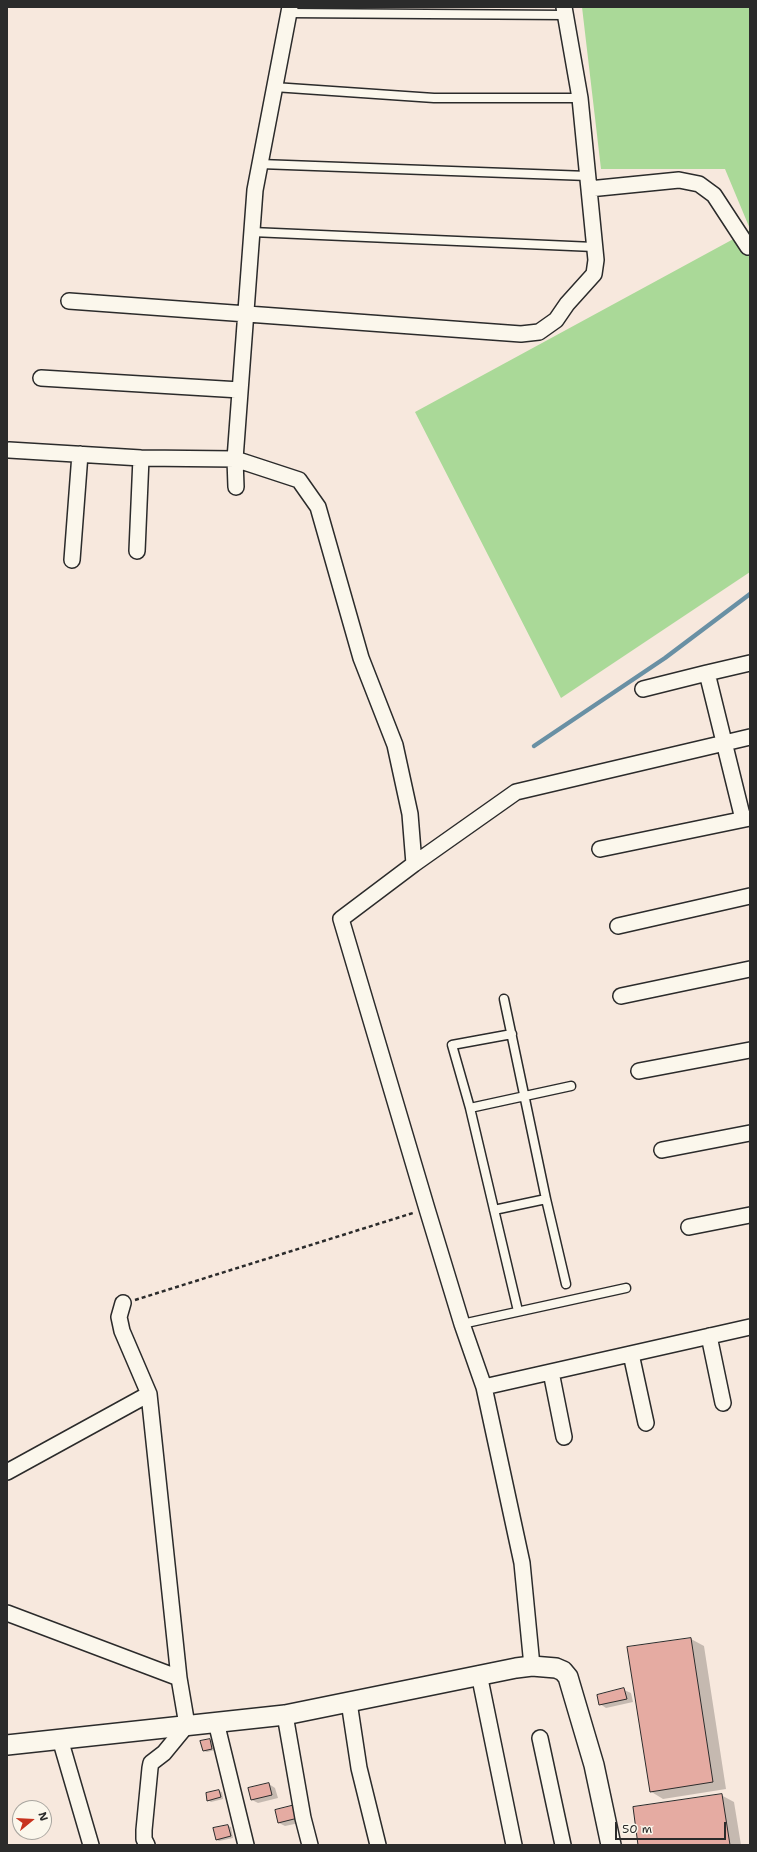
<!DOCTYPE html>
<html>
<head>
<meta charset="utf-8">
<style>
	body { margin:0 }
	#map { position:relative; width:757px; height:1852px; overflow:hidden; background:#f7e8dd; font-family:"Shantell Sans",sans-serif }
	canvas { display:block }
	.frame { position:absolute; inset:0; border:8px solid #2b2b2b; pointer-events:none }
	.north { position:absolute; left:12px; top:1800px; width:40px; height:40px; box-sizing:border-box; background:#fbf7ec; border:1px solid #a8a59f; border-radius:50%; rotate:72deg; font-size:11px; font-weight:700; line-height:16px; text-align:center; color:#2b2b2b }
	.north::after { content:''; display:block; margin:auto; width:14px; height:18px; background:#c8321e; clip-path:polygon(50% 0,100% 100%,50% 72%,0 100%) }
	.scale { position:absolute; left:615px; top:1822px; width:111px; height:18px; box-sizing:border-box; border:2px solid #2b2b2b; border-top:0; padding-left:5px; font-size:12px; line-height:14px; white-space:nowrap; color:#2b2b2b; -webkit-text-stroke:3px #fbf7ec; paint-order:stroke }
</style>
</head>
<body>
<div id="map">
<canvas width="757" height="1852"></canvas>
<div class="frame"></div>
<div class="north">N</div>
<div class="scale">50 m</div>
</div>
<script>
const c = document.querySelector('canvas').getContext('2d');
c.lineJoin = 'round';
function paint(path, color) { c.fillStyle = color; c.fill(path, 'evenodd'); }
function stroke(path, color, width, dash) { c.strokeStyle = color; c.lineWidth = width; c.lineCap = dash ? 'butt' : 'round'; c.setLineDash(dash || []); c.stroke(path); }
paint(new Path2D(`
	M582,7H750V229L725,169H601Z
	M750,230V572L561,698L415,412Z`), '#aad998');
paint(new Path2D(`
	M691,1639L704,1646L726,1789L663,1799L650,1791L629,1648Z
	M624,1690L631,1693L633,1702L606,1708L600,1704Z
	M210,1740L213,1742L215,1750L207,1752L204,1751Z
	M269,1784L275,1788L278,1798L258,1803L252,1800Z
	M219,1791L222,1792L223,1799L211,1802L208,1800Z
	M721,1795L734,1802L741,1845H639Z
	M301,1810L304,1822L285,1826L279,1823Z
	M228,1826L231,1827L233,1838L219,1841L216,1839Z`), '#0003');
stroke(new Path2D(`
	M534,746L665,658L750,594`), '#6990a4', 4.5);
const building = new Path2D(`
	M691,1638L713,1782L650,1792L627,1647Z
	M624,1688L627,1699L599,1705L597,1695Z
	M210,1739L212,1749L203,1751L200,1741Z
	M269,1783L272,1795L251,1800L248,1788Z
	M219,1790L221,1797L207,1801L206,1793Z
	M722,1794L730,1845H638L633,1807Z
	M295,1805L298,1818L278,1823L275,1810Z
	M228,1825L231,1836L216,1840L213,1828Z`);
paint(building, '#e5aba2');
stroke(building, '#2b2b2b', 1);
const service = new Path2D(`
	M289,13L565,15
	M274,87L434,98H580
	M260,164L588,176
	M252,232L594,247
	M504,999L546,1199L566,1284
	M470,1108L452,1045L512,1034
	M494,1210L546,1199
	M518,1311L470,1108L571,1086
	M462,1324L626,1288`);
const minor = new Path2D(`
	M290,7L255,190L235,459L299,480L318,507L361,658L395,745L410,814L414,864
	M589,189L679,180L699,184L714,195L748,247L750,246
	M69,301L521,334L539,332L556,320L567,304L594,274L596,260L580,98L564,7
	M41,378L240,390
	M9,450L141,458L235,459L236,487
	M137,551L141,458
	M72,560L80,454
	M643,689L707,673
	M743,819L707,673L750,663
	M600,849L750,818
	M618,926L750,896
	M621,996L750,969
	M639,1071L750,1050
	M662,1150L750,1133
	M689,1227L750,1215
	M123,1303L119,1317L122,1331L149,1394L179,1678L187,1725L164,1753L151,1763L150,1768L144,1830V1839L147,1845
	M709,1336L723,1403
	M631,1354L646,1423
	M551,1372L564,1437
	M484,1387L750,1327
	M7,1472L149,1394
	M7,1613L179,1678
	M532,1666L522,1563L484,1387L462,1324L427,1209L341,919L414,864L516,792L750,737
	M479,1674L514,1845
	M349,1702L359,1768L378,1845
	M285,1715L303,1818L310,1845
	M216,1722L246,1845
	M540,1738L563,1845
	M60,1739L91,1845`);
const tertiary = new Path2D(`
	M7,1745L285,1715L516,1668L532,1666L556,1668L563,1671L568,1677L594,1765L611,1845`);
stroke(service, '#2b2b2b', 11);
stroke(minor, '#2b2b2b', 18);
stroke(tertiary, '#2b2b2b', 22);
stroke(new Path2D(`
	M135,1300L413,1213`), '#2b2b2b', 2.5, [4, 3]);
stroke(service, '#fbf7ec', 8);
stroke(minor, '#fbf7ec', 15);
stroke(tertiary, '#fbf7ec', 19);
</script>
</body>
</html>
